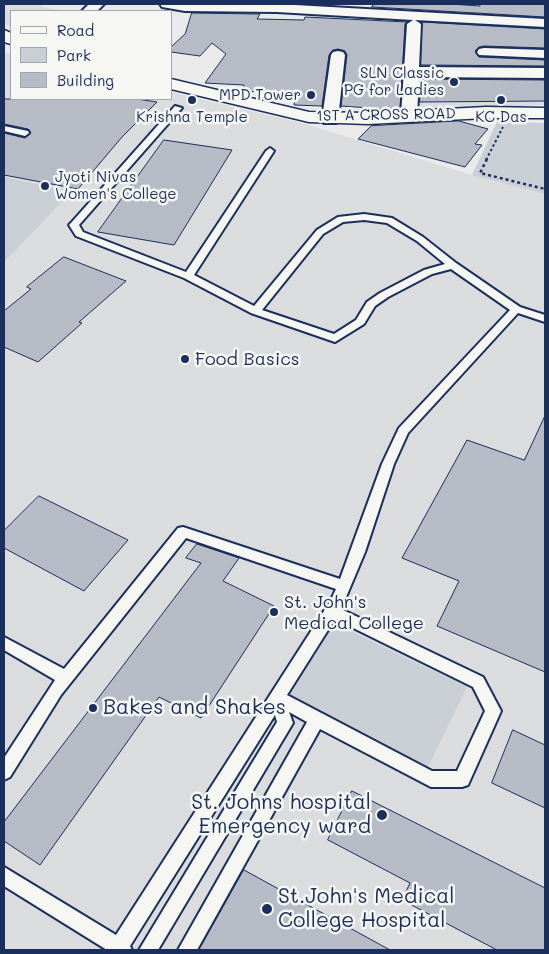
<!DOCTYPE html>
<html>
<head>
<meta charset="utf-8">
<style>
	body { margin:0 }
	#map { position:relative; width:549px; height:954px; overflow:hidden; background:#e9eae9; font-family:Mali,sans-serif }
	canvas { display:block }
	.frame { position:absolute; inset:0; border:5px solid #1b2f5e; pointer-events:none }
	.legend { position:absolute; left:10px; top:10px; width:162px; height:90px; box-sizing:border-box; background:#f6f6f2; border:1px solid #9ea6b7; margin:0; padding:6px 9px; list-style:none; font-size:15px; color:#1b2f5e }
	.legend li { display:flex; align-items:center; gap:10px; height:25px }
	.legend b { width:25px; border:1px solid #9ea6b7 }
</style>
</head>
<body>
<div id="map">
<canvas width="549" height="954"></canvas>
<div class="frame"></div>
<ul class="legend">
<li><b style="height:6px;background:#f6f6f2"></b>Road</li>
<li><b style="height:14px;background:#caced5"></b>Park</li>
<li><b style="height:14px;background:#b6bbc6"></b>Building</li>
</ul>
</div>
<script>
const c = document.querySelector('canvas').getContext('2d');
c.lineJoin = 'round';
function paint(path, color) { c.fillStyle = color; c.fill(path, 'evenodd'); }
function stroke(path, color, width, dash) { c.strokeStyle = color; c.lineWidth = width; c.lineCap = dash ? 'butt' : 'round'; c.setLineDash(dash || []); c.stroke(path); }
function drawText(font, color, halo, rows, align = 'center') {
  c.font = font + ' Mali,sans-serif'; c.lineWidth = 5; c.setLineDash([]); c.textBaseline = 'middle'; c.strokeStyle = halo; c.fillStyle = color; for (const [text, x, y, turn = 0] of rows) {
    c.save(); c.translate(x, y); c.rotate((+turn || 0) * Math.PI / 180); c.textAlign = isNaN(turn) ? turn : align; if (halo) c.strokeText(text, 0, 0); c.fillText(text, 0, 0); c.restore();
  }
}
paint(new Path2D(`
	M4,4H40L44,7L64,11H11V27L4,24Z
	M4,53L11,54V99H171V92L305,124L472,175L545,194V950H4Z
	M545,86V105L414,110L417,87Z`), '#dadcde');
paint(new Path2D(`
	M497,122L545,123V194L472,175Z
	M4,177L71,192L4,262Z
	M329,621L467,687L425,773L280,697Z`), '#caced5');
const building = new Path2D(`
	M374,4H450L480,6V4H545V17L372,7Z
	M192,13L260,14L257,19L304,20L305,17L407,22L405,24L400,110L341,106L347,55L345,51L338,49L333,50L329,55L322,106L294,105L296,94L243,91L244,85L205,83L226,54L212,43L200,56L171,52V47L185,34Z
	M422,22L545,29V48L484,46L479,47L475,51L479,57L545,60V66L421,65Z
	M421,79L545,80V101L420,102Z
	M4,99H137L157,102L122,137L78,189L4,175V133L25,138L31,133L28,129L4,124Z
	M459,121L488,129L475,144L482,145L465,167L358,139L371,126Z
	M164,140L232,150L174,245L98,232Z
	M64,257L126,281L79,322L82,323L38,362L4,347V311L31,289L27,287Z
	M545,416V672L437,626L459,581L402,558L467,440L524,460Z
	M39,496L128,540L84,591L4,548V531Z
	M197,544L239,558L223,581L274,606L201,718L159,697L40,865L4,841V822L201,563L186,558Z
	M513,730L545,745V808L492,783Z
	M352,791L545,888V950H497L402,900L410,883L328,840Z
	M244,870L390,950H199Z`);
paint(building, '#b6bbc6');
stroke(building, '#1b2f5e', 1);
const service = new Path2D(`
	M175,106L182,108L79,225L83,232L186,272L266,151L270,148L274,151L194,275L254,306L317,230L338,217L364,214L392,218L423,237L456,263L520,307L545,315V322L518,313L408,433L394,464L365,552L341,609L483,677L501,711L468,785L462,787H431L320,729L197,950H178L307,722L289,712L293,723L290,728L158,950H139L277,722L275,715L130,946L132,950H107L4,886V867L116,935L331,600L336,589L186,538L61,695L10,777L4,780V758L55,680L4,650V637L64,669L178,528L183,527L340,579L382,464L399,428L510,310L451,269L432,274L388,297L375,306L364,324L335,342L251,313L184,278L76,236L69,225L71,223ZM364,220L387,223L417,241L445,264L424,270L380,293L367,302L356,320L334,334L262,310L323,234L343,222ZM335,619L473,687L485,711L457,771H432L287,695Z
	M4,126L28,131L29,133L25,136L4,131Z`);
const minor = new Path2D(`
	M89,4H104L97,11H82Z
	M160,4H277L545,19V27L415,20L421,24L419,67L545,68V78L419,77L417,116L415,119H403L401,116L407,24L413,20L277,12L185,11L162,7Z
	M484,48L545,50V58L479,55L477,52L479,49Z
	M338,51L343,52L345,55L338,119L336,123H324L322,119L331,55L333,52Z`);
const tertiary = new Path2D(`
	M4,30L11,33V44L4,42Z
	M171,79L309,112L368,113L486,107L545,108V118H486L368,124L309,122L171,89Z`);
stroke(service, '#1b2f5e', 4);
stroke(minor, '#1b2f5e', 4);
stroke(tertiary, '#1b2f5e', 3);
stroke(new Path2D(`
	M486,160L503,127`), '#1b2f5e', 2, [2.5, 2.5]);
stroke(new Path2D(`
	M487,159L480,173L545,189`), '#1b2f5e', 2.5, [3, 3]);
paint(service, '#f6f6f2');
paint(minor, '#f6f6f2');
paint(tertiary, '#f6f6f2');
for (const [x, y, r, color] of [
	[454,82,5,"#1b2f5e"],
	[311,95,5,"#1b2f5e"],
	[192,100,5,"#1b2f5e"],
	[501,100,5,"#1b2f5e"],
	[45,186,5,"#1b2f5e"],
	[185,359,5,"#1b2f5e"],
	[274,612,5,"#1b2f5e"],
	[93,708,5,"#1b2f5e"],
	[382,815,6,"#1b2f5e"],
	[267,909,6,"#1b2f5e"]
]) { const dot = new Path2D(); dot.arc(x, y, r, 0, 2 * Math.PI); c.fillStyle = color; c.fill(dot); stroke(dot, '#f6f6f2', 2); }
drawText('15px', '#1b2f5e', '#f6f6f2', [
	["SLN Classic",444,73],
	["PG for Ladies",444,90],
	["MPD Tower",301,95],
	["Krishna Temple",192,117,"center"],
	["KC Das",501,117,"center"],
	["Jyoti Nivas",55,177,"left"],
	["Women's College",55,194,"left"]
], 'right');
drawText('15px', '#1b2f5e', '#f6f6f2', [
	["1ST A CROSS ROAD",386,115,-1]
]);
drawText('18px', '#1b2f5e', '#f6f6f2', [
	["Food Basics",195,359],
	["St. John's",284,602],
	["Medical College",284,623]
], 'left');
drawText('21px', '#1b2f5e', '#f6f6f2', [
	["Bakes and Shakes",103,708],
	["St. Johns hospital",371,803,"right"],
	["Emergency ward",371,827,"right"],
	["St.John's Medical",278,897],
	["College Hospital",278,921]
], 'left');
</script>
</body>
</html>
